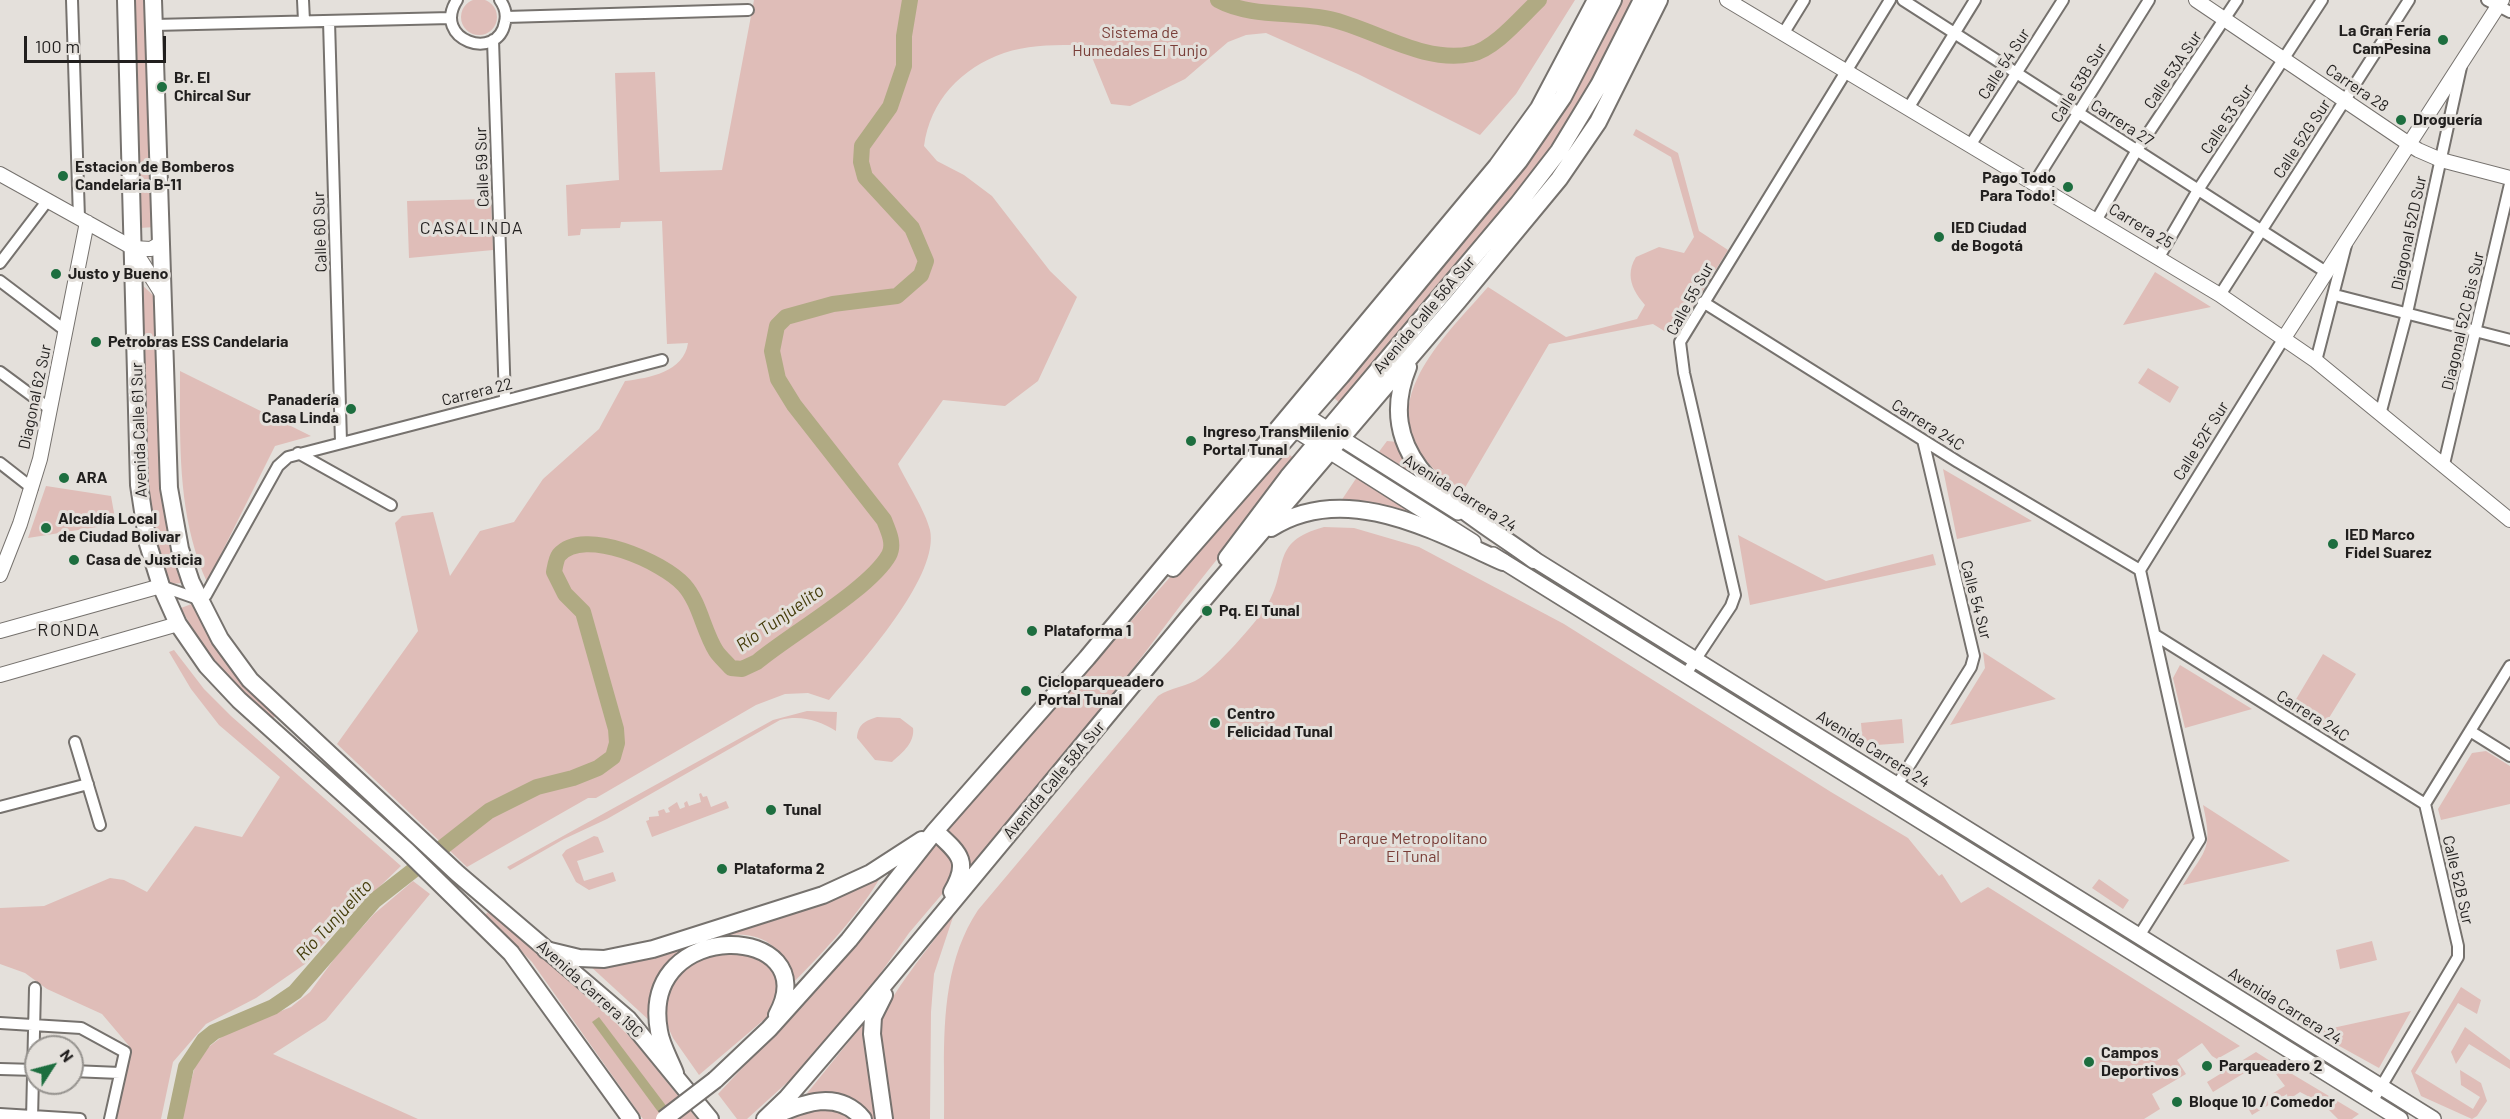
<!DOCTYPE html>
<html>
<head>
<meta charset="utf-8">
<style>
	body { margin:0 }
	#map { position:relative; width:2510px; height:1119px; overflow:hidden; background:#e4e0db; font-family:Barlow,sans-serif }
	canvas { display:block }
	.north { position:absolute; left:24px; top:1035px; width:60px; height:60px; box-sizing:border-box; background:#e4e0db; border:2px solid #96938f; border-radius:50%; rotate:54deg; font-size:16px; font-weight:700; line-height:24px; text-align:center; color:#211f1e }
	.north::after { content:''; display:block; margin:auto; width:21px; height:27px; background:#1d6e3f; clip-path:polygon(50% 0,100% 100%,50% 72%,0 100%) }
	.scale { position:absolute; left:24px; top:36px; width:142px; height:27px; box-sizing:border-box; border:3px solid #211f1e; border-top:0; padding-left:8px; font-size:18px; line-height:21px; white-space:nowrap; color:#211f1e; -webkit-text-stroke:4px #e4e0db; paint-order:stroke }
</style>
</head>
<body>
<div id="map">
<canvas width="2510" height="1119"></canvas>
<div class="north">N</div>
<div class="scale">100 m</div>
</div>
<script>
const c = document.querySelector('canvas').getContext('2d');
c.lineJoin = 'round';
function paint(path, color) { c.fillStyle = color; c.fill(path, 'evenodd'); }
function stroke(path, color, width, dash) { c.strokeStyle = color; c.lineWidth = width; c.lineCap = dash ? 'butt' : 'round'; c.setLineDash(dash || []); c.stroke(path); }
function drawText(font, color, halo, rows, align = 'center') {
  c.font = font + ' Barlow,sans-serif'; c.lineWidth = 6; c.setLineDash([]); c.textBaseline = 'middle'; c.strokeStyle = halo; c.fillStyle = color; for (const [text, x, y, turn = 0] of rows) {
    c.save(); c.translate(x, y); c.rotate((+turn || 0) * Math.PI / 180); c.textAlign = isNaN(turn) ? turn : align; if (halo) c.strokeText(text, 0, 0); c.fillText(text, 0, 0); c.restore();
  }
}
paint(new Path2D(`
	M461 17a18 18 0 1 1 36 0a18 18 0 1 1-36 0Z
	M132,0H146L154,227L140,228Z
	M754,0H1575L1516,94L1480,135L1358,74L1266,33L1246,35L1228,42L1185,79L1130,106L1111,104L1087,45C1060,45 1030,44 1004,53C961,68 930,101 924,146L937,161L964,175L992,196L1050,271L1077,297L1038,381L1005,406L943,400L898,464C907,483 925,510 930,530C940,577 858,666 829,700L808,693L785,694L756,705L596,798H588L467,867L337,744L418,631L395,523L402,516L433,512L450,576L480,531L514,522L543,479L599,429L625,381C649,378 684,372 688,343L667,344L662,221L621,222L620,228L581,229L580,235L568,236L566,185L619,180L615,73L655,72L660,172L722,170Z
	M1618,0H1635L1554,148L1342,405L1333,397L1357,369Z
	M1636,129L1678,153L1699,231L1728,250L1674,337L1653,324L1549,344L1463,491C1448,480 1429,468 1419,452C1381,392 1453,328 1488,287L1566,337L1637,319L1645,305C1632,290 1625,275 1636,257L1659,247L1684,253L1694,237L1671,157L1633,135Z
	M491,199L493,250L409,258L407,201Z
	M2155,272L2211,307L2123,325Z
	M140,283L156,298L183,583L171,584C135,505 143,371 140,283Z
	M2148,368L2179,387L2170,403L2138,383Z
	M180,371L311,436L275,446L207,582C177,516 180,442 180,371Z
	M1387,441L1398,442L1425,485L1378,453Z
	M1285,451L1296,460L1183,602L1074,747L968,869L944,833L1232,507Z
	M1943,469L2032,521L1957,539Z
	M1357,477L1440,528L1364,503L1341,501Z
	M46,486L111,496L116,524L28,538Z
	M1324,527L1354,528L1419,547L1564,624L1831,792L1908,838L1939,876L1942,874L1961,903L1988,887L2240,1046L2217,1059L2212,1056L2202,1043L2177,1060L2186,1074L2152,1094L2160,1109L2144,1119H944C945,1048 937,972 978,910L1158,696C1171,687 1187,687 1200,678C1217,666 1255,624 1266,607C1290,569 1268,542 1324,527Z
	M1738,535L1826,581L1933,554L1936,565L1750,605Z
	M194,603L276,715L272,720C234,687 204,652 181,608Z
	M174,650L204,689L231,716L401,866L352,913L305,964L256,998L206,1024L173,1062L161,1119H114L130,1047L102,1014L47,989L25,973L0,964V908L44,906L110,878L124,880L147,892L195,826L242,837L280,777L219,725L191,689L169,652Z
	M1983,652L2056,699L1950,725L1985,668Z
	M2323,654L2356,674L2324,726L2292,706Z
	M2180,665L2252,709L2185,728L2173,678Z
	M807,711L837,712L836,731C818,720 801,715 780,720L607,819L564,839L510,870L507,867L773,720Z
	M877,717L900,718L913,728C915,743 902,753 892,762L875,760L857,738C858,724 865,721 877,717Z
	M1902,719L1904,743L1863,746L1861,723Z
	M2486,751L2510,766V804L2441,820L2438,809L2472,753Z
	M701,793L703,797L707,796L711,807L726,801L729,808L652,837L646,821L649,820V817L659,816L658,811L664,809L666,813L670,812L668,808L677,802L680,809L685,807L684,803L687,801L689,806L701,802L699,794Z
	M2203,805L2290,861L2183,885C2206,848 2213,850 2203,805Z
	M594,836L598,837L604,852L577,861L584,881L613,872L616,881L589,890L576,882L562,855L566,850Z
	M937,840L954,854V880L909,933L875,981L825,1041L792,1078L747,1119H737L718,1094L804,1002Z
	M883,873C858,916 826,949 792,984C788,971 785,957 774,947C744,920 687,941 665,969C654,983 652,1005 651,1022L589,965Z
	M2099,879L2129,900L2123,909L2092,888Z
	M413,881L430,894L326,1020L273,1054L418,1119H181L198,1055L227,1033L291,1007L310,992L337,955L374,914Z
	M489,911L592,999L632,1039L697,1119H643L532,962L485,915Z
	M954,914L934,974L931,1012L930,1119H890C886,1091 877,1060 878,1031C878,1008 938,936 954,914Z
	M2372,941L2377,960L2340,969L2336,950Z
	M712,950L757,952L780,976L779,1002L766,1018L699,1075L673,1038L663,1016L664,1001L675,974Z
	M2461,987L2481,1000L2477,1014L2458,1003L2415,1073L2473,1109L2480,1097L2461,1085L2460,1070L2481,1083L2487,1101L2477,1116L2472,1119L2421,1096L2411,1071Z
	M2411,1011L2379,1068L2314,1032Z
	M867,1019L879,1119H869C848,1094 836,1090 804,1097Z
	M2465,1027L2510,1060V1069L2469,1044L2456,1064L2451,1052Z
	M2256,1052L2267,1059L2359,1114L2352,1119H2338L2323,1104L2300,1092L2288,1100L2287,1094L2252,1115L2248,1108L2285,1086L2276,1074L2259,1064L2213,1092L2207,1082Z
	M828,1105L856,1119H787Z`), '#dfbdb8');
paint(new Path2D(`
	M599,1017L676,1119H664L656,1109L592,1022Z`), '#b0aa83');
stroke(new Path2D(`
	M1218,0C1251,18 1294,11 1330,19C1374,29 1424,64 1471,54C1494,50 1522,16 1539,0
	M175,1119L186,1067L204,1040L214,1032L273,1007L295,992L374,901L489,811L537,787L573,778L598,768L613,757L617,743L616,729L583,612L565,594L554,572C555,567 556,559 559,555C584,526 663,562 684,585C700,603 703,630 716,651C720,657 726,662 731,668L742,669L757,662C789,635 870,589 889,555C895,544 888,530 884,520L794,405L778,379L772,351L777,326L786,317L833,304L897,296L921,275L926,261L912,228L865,177L861,162L862,146L890,107L904,66V36L910,0`), '#b0aa83', 16);
const minor = new Path2D(`
	M72,0L79,218
	M303,0L304,21
	M457,0C431,40 498,63 505,22C507,14 505,7 500,0
	M1903,0L2326,272
	M2487,0L2510,12
	M506,17L748,10
	M329,21L341,442
	M154,25L451,18
	M1783,34L1804,0
	M493,40L505,400
	M1909,107L1975,0
	M1971,144L2063,0
	M2035,182L2149,0
	M2097,219L2137,150L2237,0
	M2159,257L2198,190L2322,0
	M0,263L48,200
	M0,281L66,331
	M2220,295L2409,0
	M2335,295L2510,340
	M1703,302L1958,462L2140,570
	M2316,361L2346,245
	M0,372L50,409
	M2381,411L2407,313L2461,67
	M298,453L391,505
	M0,463L32,488
	M2444,464L2510,184
	M161,586L198,599L206,595L278,466L288,457L662,360
	M2155,635L2425,804
	M1686,674L1731,606L1735,595L1684,373L1680,342L1890,0
	M2470,731L2510,756
	M75,742L100,825
	M1897,785L1971,667L1974,656L1923,440
	M0,807L88,784
	M2139,936L2200,839L2140,570L2284,338
	M0,1023L81,1028L125,1052L110,1119
	M0,1069L36,1070
	M72,1071L120,1073
	M2372,1102L2458,957V946L2425,804L2510,666
	M0,1114L80,1119
	M32,1119L35,988`);
const tertiary = new Path2D(`
	M1727,0L2220,295L2316,361L2510,520
	M2196,0L2418,150L2441,160L2510,178
	M0,174L133,248L151,249L161,243
	M133,248L162,294
	M2284,338L2502,0
	M0,575L20,524L40,459L87,222
	M0,631L161,586
	M0,675L178,624`);
const secondary = new Path2D(`
	M1295,409L1458,512
	M1285,423L1473,542
	M1524,553L2433,1119
	M1493,555L2400,1119`);
const primary = new Path2D(`
	M126,0L139,485L148,544L161,586L178,624L207,666L239,700L407,851L511,953L631,1119
	M153,0L169,488L180,549L191,582L220,639L250,680L457,873L628,1019L710,1119`);
const trunk = new Path2D(`
	M1408,367C1368,465 1468,511 1534,560
	M1271,528C1345,481 1432,530 1503,562
	M1227,558L1288,477L1518,204L1559,151L1599,85L1642,0
	M1173,568L1341,376L1519,161L1563,97L1613,0
	M935,831C960,854 970,861 952,892
	M546,950L579,958L604,959L653,949L823,895L871,873L922,840
	M675,1073C670,1060 661,1045 659,1031C638,915 827,923 777,1015
	M715,1080L769,1029L849,940L935,831L1087,658L1497,166L1539,108L1596,0
	M773,1116C803,1103 838,1089 863,1119
	M765,1119L787,1098L867,1005L1187,619L1458,301L1559,179L1598,122L1659,0
	M884,1119L872,1034L873,1017L884,995`);
stroke(minor, '#76726e', 14);
stroke(tertiary, '#76726e', 16);
stroke(secondary, '#76726e', 18);
stroke(primary, '#76726e', 20);
stroke(trunk, '#76726e', 20);
stroke(minor, '#fff', 10);
stroke(tertiary, '#fff', 14);
stroke(secondary, '#fff', 15);
stroke(primary, '#fff', 16);
stroke(trunk, '#fff', 16);
const trunkBridge = new Path2D(`
	M664,1119L715,1080`);
stroke(trunkBridge, '#76726e', 20, []);
stroke(trunkBridge, '#fff', 16);
for (const [x, y, r, color] of [
	[2443,40,6,"#1d6e3f"],
	[162,87,6,"#1d6e3f"],
	[2401,120,6,"#1d6e3f"],
	[63,176,6,"#1d6e3f"],
	[2068,187,6,"#1d6e3f"],
	[1939,237,6,"#1d6e3f"],
	[56,274,6,"#1d6e3f"],
	[96,342,6,"#1d6e3f"],
	[351,409,6,"#1d6e3f"],
	[1191,441,6,"#1d6e3f"],
	[64,478,6,"#1d6e3f"],
	[46,528,6,"#1d6e3f"],
	[2333,544,6,"#1d6e3f"],
	[74,560,6,"#1d6e3f"],
	[1207,611,6,"#1d6e3f"],
	[1032,631,6,"#1d6e3f"],
	[1026,691,6,"#1d6e3f"],
	[1215,723,6,"#1d6e3f"],
	[771,810,6,"#1d6e3f"],
	[722,869,6,"#1d6e3f"],
	[2089,1062,6,"#1d6e3f"],
	[2207,1066,6,"#1d6e3f"],
	[2177,1102,6,"#1d6e3f"]
]) { const dot = new Path2D(); dot.arc(x, y, r, 0, 2 * Math.PI); c.fillStyle = color; c.fill(dot); stroke(dot, '#e4e0db', 2); }
drawText('bold 16px', '#211f1e', '#e4e0db', [
	["La Gran Fería",2431,31,"right"],
	["CamPesina",2431,49,"right"],
	["Br. El",174,78],
	["Chircal Sur",174,96],
	["Droguería",2413,120],
	["Estacion de Bomberos",75,167],
	["Candelaria B-11",75,185],
	["Pago Todo",2056,178,"right"],
	["Para Todo!",2056,196,"right"],
	["IED Ciudad",1951,228],
	["de Bogotá",1951,246],
	["Justo y Bueno",68,274],
	["Petrobras ESS Candelaria",108,342],
	["Panadería",339,400,"right"],
	["Casa Linda",339,418,"right"],
	["Ingreso TransMilenio",1203,432],
	["Portal Tunal",1203,450],
	["ARA",76,478],
	["Alcaldía Local",58,519],
	["de Ciudad Bolivar",58,537],
	["IED Marco",2345,535],
	["Fidel Suarez",2345,553],
	["Casa de Justicia",86,560],
	["Pq. El Tunal",1219,611],
	["Plataforma 1",1044,631],
	["Cicloparqueadero",1038,682],
	["Portal Tunal",1038,700],
	["Centro",1227,714],
	["Felicidad Tunal",1227,732],
	["Tunal",783,810],
	["Plataforma 2",734,869],
	["Campos",2101,1053],
	["Deportivos",2101,1071],
	["Parqueadero 2",2219,1066],
	["Bloque 10 / Comedor",2189,1102]
], 'left');
drawText('16px', '#793e38', '#e4e0db', [
	["Sistema de",1140,33],
	["Humedales El Tunjo",1140,51],
	["Parque Metropolitano",1413,839],
	["El Tunal",1413,857]
]);
drawText('16px', '#211f1e', '#e4e0db', [
	["Calle 54 Sur",2004,64,-57],
	["Calle 53A Sur",2173,70,-56],
	["Calle 53B Sur",2079,83,-58],
	["Carrera 28",2357,88,34],
	["Calle 53 Sur",2227,119,-56],
	["Carrera 27",2122,123,33],
	["Calle 52G Sur",2302,139,-57],
	["Calle 59 Sur",482,167,-92],
	["Carrera 25",2141,226,31],
	["Calle 60 Sur",320,232,-92],
	["Diagonal 52D Sur",2409,233,-78],
	["Calle 55 Sur",1690,299,-61],
	["Avenida Calle 56A Sur",1424,315,-50],
	["Diagonal 52C Bis Sur",2463,321,-77],
	["Carrera 22",477,392,-14],
	["Diagonal 62 Sur",35,397,-78],
	["Carrera 24C",1928,425,32],
	["Avenida Calle 61 Sur",139,430,-92],
	["Calle 52F Sur",2201,441,-58],
	["Avenida Carrera 24",1460,493,32],
	["Calle 54 Sur",1976,600,75],
	["Carrera 24C",2313,716,32],
	["Avenida Carrera 24",1873,749,32],
	["Avenida Calle 58A Sur",1054,780,-50],
	["Calle 52B Sur",2458,880,77],
	["Avenida Carrera 19C",590,989,42],
	["Avenida Carrera 24",2285,1006,32]
]);
c.letterSpacing = '1.5px';
drawText('18px', '#211f1e', '#e4e0db', [
	["CASALINDA",472,228],
	["RONDA",69,630]
]);
c.letterSpacing = '0px';
drawText('italic 18px', '#453d0b', '#e4e0db', [
	["Río Tunjuelito",780,618,-35],
	["Río Tunjuelito",334,920,-47]
]);
</script>
</body>
</html>
